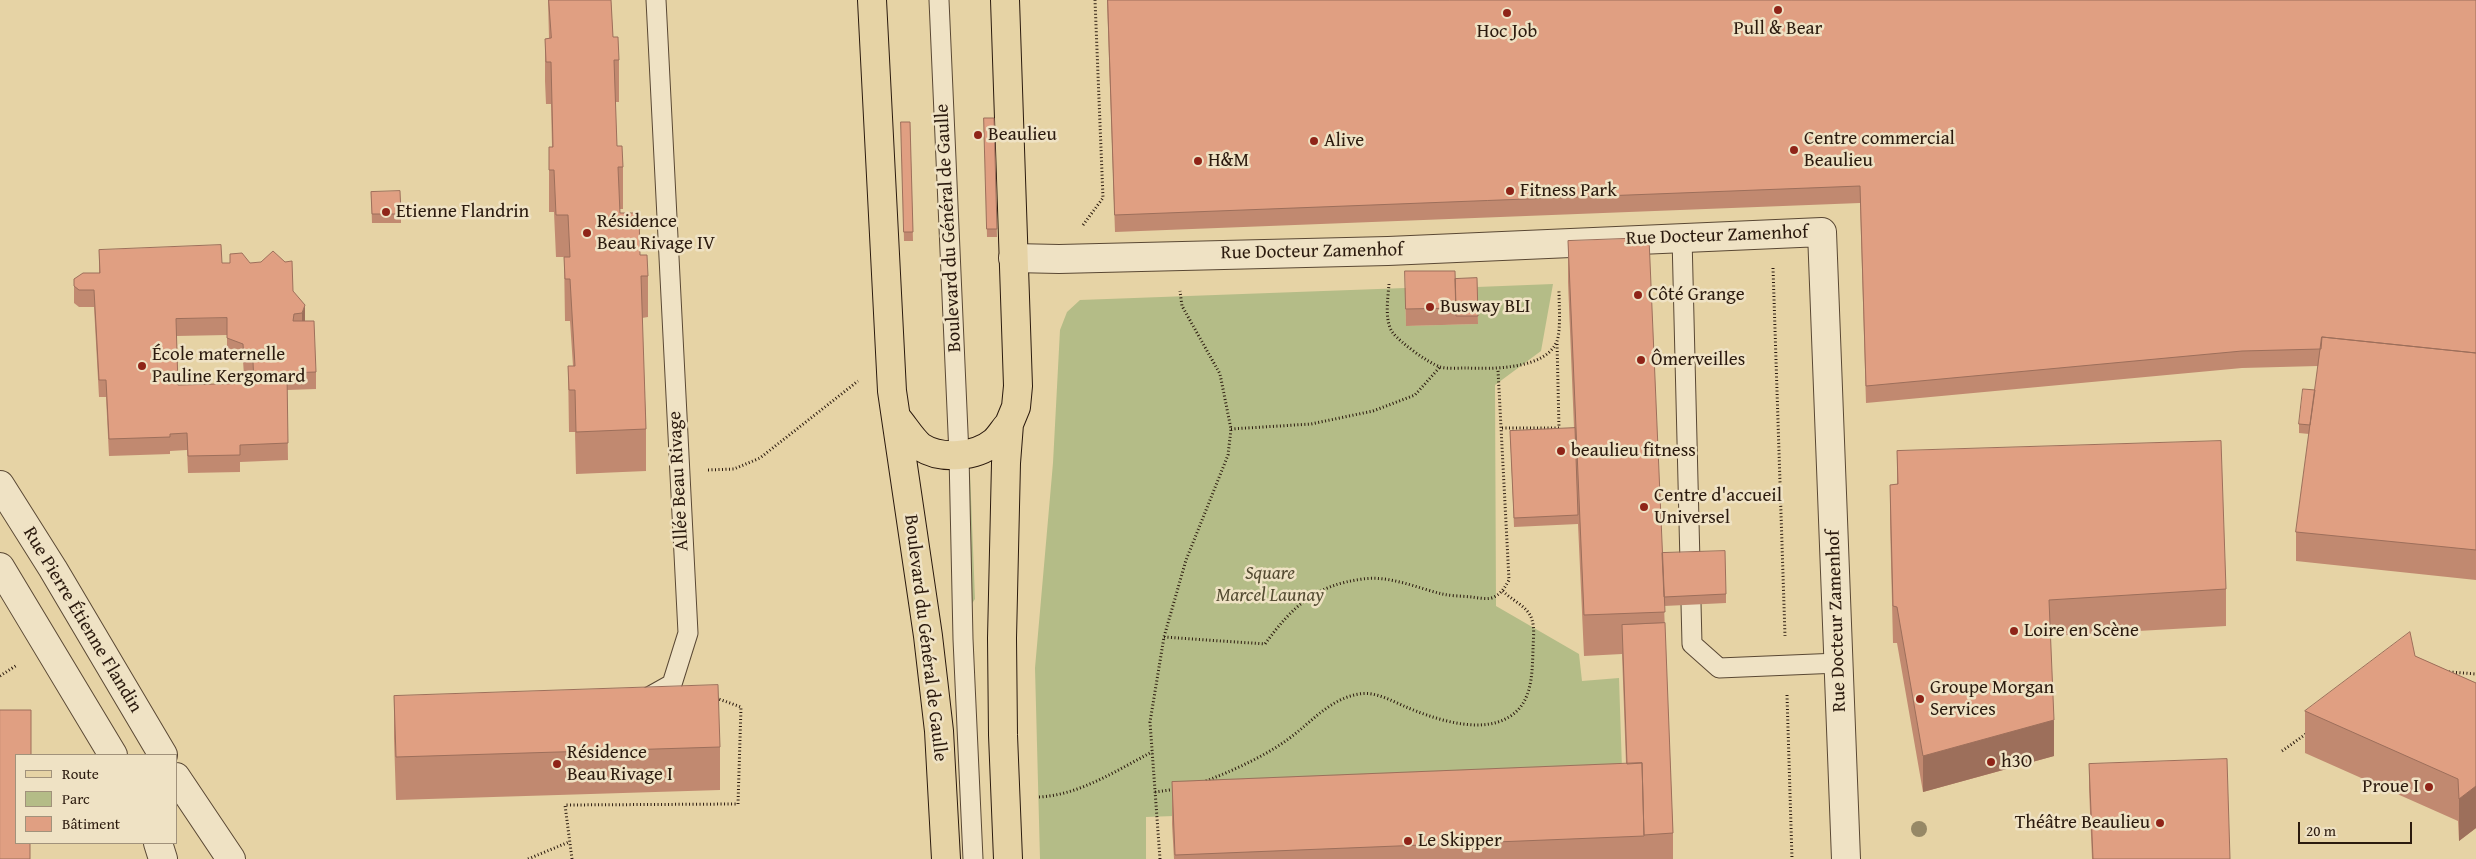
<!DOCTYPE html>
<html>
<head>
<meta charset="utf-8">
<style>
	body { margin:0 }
	#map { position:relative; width:2476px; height:859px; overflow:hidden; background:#e6d3a5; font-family:"Gentium Book Plus",serif }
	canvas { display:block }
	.legend { position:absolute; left:15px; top:754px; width:162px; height:90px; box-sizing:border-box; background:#efe2c4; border:1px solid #a1927b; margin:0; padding:6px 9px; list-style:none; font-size:15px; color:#2b1a0e }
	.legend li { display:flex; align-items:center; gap:10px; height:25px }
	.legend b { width:25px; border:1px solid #a1927b }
	.scale { position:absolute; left:2298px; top:822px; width:114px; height:22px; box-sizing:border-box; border:2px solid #2b1a0e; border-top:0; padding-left:6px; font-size:15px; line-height:18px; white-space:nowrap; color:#2b1a0e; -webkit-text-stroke:4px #efe2c4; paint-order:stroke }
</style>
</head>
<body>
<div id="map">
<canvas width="2476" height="859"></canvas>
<ul class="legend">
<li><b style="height:6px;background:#e6d3a5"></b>Route</li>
<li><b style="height:14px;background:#b4bc87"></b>Parc</li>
<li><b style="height:14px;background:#e09f82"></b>Bâtiment</li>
</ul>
<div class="scale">20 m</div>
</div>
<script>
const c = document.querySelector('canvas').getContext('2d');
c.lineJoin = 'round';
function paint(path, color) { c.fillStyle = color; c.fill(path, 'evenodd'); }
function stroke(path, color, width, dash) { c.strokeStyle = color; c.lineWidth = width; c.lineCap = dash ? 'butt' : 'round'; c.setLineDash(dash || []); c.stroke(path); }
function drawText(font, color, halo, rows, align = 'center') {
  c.font = font + ' "Gentium Book Plus",serif'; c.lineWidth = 5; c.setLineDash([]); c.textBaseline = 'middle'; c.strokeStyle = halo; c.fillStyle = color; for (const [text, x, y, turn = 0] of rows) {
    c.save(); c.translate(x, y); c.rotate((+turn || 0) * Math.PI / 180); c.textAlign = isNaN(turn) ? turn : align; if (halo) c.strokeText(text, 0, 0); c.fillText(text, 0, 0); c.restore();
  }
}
paint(new Path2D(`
	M1553,284L1541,351L1495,385L1496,606L1579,654L1582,681L1619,678L1623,800L1146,817V859H1040L1035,668L1053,463L1060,330L1067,312L1080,300L1405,288L1406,326L1478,324L1477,287Z
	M966,467L970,473L975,599L971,605Z`), '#b4bc87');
const service = new Path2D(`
	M939,0L959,455L963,639L973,859
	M1682,237L1692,644L1719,668L1839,663
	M647,698L672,684L688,633L656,0`);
const minor = new Path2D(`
	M1013,258L1059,259L1388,251L1822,232L1846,859
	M0,485L53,569L163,755
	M0,567L113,755
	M176,777L231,859
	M158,843L163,859`);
const primary = new Path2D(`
	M872,0L892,391L928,636L939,731L946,859
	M1005,0L1018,386L1016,407L1009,424L1006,463L1002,638L1003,735L1008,859
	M896,417C904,426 912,440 921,447C941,460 976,457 994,442C1000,437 1004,429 1009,424`);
stroke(service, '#5a4834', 21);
stroke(minor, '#5a4834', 30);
stroke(primary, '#2b1a0e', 30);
stroke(new Path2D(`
	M1083,225L1103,198L1095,0
	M1773,268L1785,636
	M1389,284C1388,298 1384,321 1393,333C1401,343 1427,362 1440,367C1447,369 1458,368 1466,368C1490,369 1546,370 1557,341C1561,330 1559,304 1559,291
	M1502,428H1559L1557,342
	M1231,429L1311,424L1373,411L1415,395L1440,367
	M708,470L734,469L760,458L858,381
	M1164,637L1265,644C1292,607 1315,585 1363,579C1388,575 1418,588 1442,594C1451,596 1462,596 1472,597C1479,598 1488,600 1494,597C1502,593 1505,587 1509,580L1498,370
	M2449,672L2476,674
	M0,676L17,665
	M1787,695L1792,859
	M2282,751L2306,734
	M1206,781C1234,770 1263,757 1287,740C1311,723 1329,699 1359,694C1375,691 1392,701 1406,707C1432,718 1470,731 1498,722C1532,711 1532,679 1533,650C1533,641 1535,629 1532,620C1529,607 1511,600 1503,591
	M1155,792L1177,789
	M1039,797C1080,795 1117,770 1152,752
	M528,859L569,842
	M572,859L565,805L738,804L741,707L716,698
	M1160,859L1150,722L1164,637L1186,560L1228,455L1231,429L1220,374L1182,306L1180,291`), '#2b1a0e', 3, [1, 2.5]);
stroke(service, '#efe2c4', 19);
stroke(minor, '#efe2c4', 28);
stroke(primary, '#e6d3a5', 28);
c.fillStyle = '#968866';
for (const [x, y] of [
	[1919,829]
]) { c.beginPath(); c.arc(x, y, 8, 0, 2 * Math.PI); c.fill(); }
paint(new Path2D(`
	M548,0H611L613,37L619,60V102H615L617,146L623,167V209H619L620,213L640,255L648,276V317L642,318L646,429V471L576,474L575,432H569L568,366H573L570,321H565L564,257H556L554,212H549V147H552L551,104H546L545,81V39L549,38Z
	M1107,0H2476V580L2296,561V532L2309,434L2299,433V424L2315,390L2318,366L2242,368L1866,403L1860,203L1115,232Z
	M984,118H994L997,237H987Z
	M901,122H910L913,241H904Z
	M371,192L401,214V223H372Z
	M1568,241L1662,553L1726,594V603L1664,606L1673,833V859H1174L1172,824V782L1626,764L1622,654L1584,656L1578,524L1514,527L1510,431L1574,428L1568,282Z
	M99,250L222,263H250L293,291L305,321L316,372V389L287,390L288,460L240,462V472L188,473L187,450L170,451V454L109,456L106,397H99L94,307H79L74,303V279L99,273ZM227,335V355L243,361L244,375L253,379V383L178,385L176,336Z
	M1477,278L1478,324L1406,326L1405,288L1455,279Z
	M1897,451L2226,589V626L2050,636L2054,756L1923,792L1897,643H1893L1890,521V485L1897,484Z
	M2415,656L2476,683V828L2459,841L2458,821L2305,753V711Z
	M394,696L720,747V790L396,800L394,738Z
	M2089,764L2230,859H2092L2089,788Z`), '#c18970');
paint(new Path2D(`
	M305,305V322L302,330V313Z
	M2054,720V756L1923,792V756Z
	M2476,786V828L2459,841V799Z`), '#9d6f5b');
const building = new Path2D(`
	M549,0H611L613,37H618L619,60H614L617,146H622L623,167H618L620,213H639L640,255H647L648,276H641L646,429L576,432L575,390H569L568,366H575L570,279H565L564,257H570L568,215H556L554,170H549V147H553L551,62H546L545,39L551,38Z
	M1108,0H2476V353L2322,337L2321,349L2242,351L1866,386L1860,186L1115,215Z
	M984,118H994L997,229H987Z
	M901,122H910L913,232H904Z
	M400,191L401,214H372L371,192Z
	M1649,238L1665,612L1584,615L1568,241Z
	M221,245L222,263H230V254L242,253L250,263L261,262L273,251L285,262L292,261L293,291L305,305L302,313L294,314L293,321H314L316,372L287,373L288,443L240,445V455L188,456L187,433L170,434V437L109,439L106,380H99L94,290H79L74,286V279L83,273H100L99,250ZM227,318V338L243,344L244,358L253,362L254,383L178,385L176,319Z
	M1405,271H1455L1456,308L1406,309Z
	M1477,278L1478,316H1456L1455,279Z
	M2322,337L2476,353V550L2296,532Z
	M2303,389L2315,390L2310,425L2299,424Z
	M1575,428L1578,515L1514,518L1510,431Z
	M2221,441L2226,589L2049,600L2054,720L1923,756L1897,607L1893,606L1890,485L1898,484L1897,451Z
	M1725,551L1726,594L1664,597L1662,553Z
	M1665,623L1673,833L1644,835L1642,763L1627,764L1622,625Z
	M2410,632L2415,656L2476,683V786L2459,799L2458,779L2305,711Z
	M718,685L720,747L396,757L394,696Z
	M0,710H31V755H16V843H30V859H0Z
	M2227,759L2230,859H2093L2089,764Z
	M1642,763L1644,836L1175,855L1172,782Z`);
paint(building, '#e09f82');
stroke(building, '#9d6f5b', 1);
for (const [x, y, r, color] of [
	[1778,10,5,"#8f2418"],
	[1507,13,5,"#8f2418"],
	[978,135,5,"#8f2418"],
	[1314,141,5,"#8f2418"],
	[1794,150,5,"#8f2418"],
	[1198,161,5,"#8f2418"],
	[1510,191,5,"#8f2418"],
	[386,212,5,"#8f2418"],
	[587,233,5,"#8f2418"],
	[1638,295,5,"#8f2418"],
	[1430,307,5,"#8f2418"],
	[1641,360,5,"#8f2418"],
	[142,366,5,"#8f2418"],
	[1561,451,5,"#8f2418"],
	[1644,507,5,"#8f2418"],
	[2014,631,5,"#8f2418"],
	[1920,699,5,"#8f2418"],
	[1991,762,5,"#8f2418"],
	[557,764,5,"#8f2418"],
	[2429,787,5,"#8f2418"],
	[2160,823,5,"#8f2418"],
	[1408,841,5,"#8f2418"]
]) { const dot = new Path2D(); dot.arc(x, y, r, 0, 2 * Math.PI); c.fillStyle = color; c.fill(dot); stroke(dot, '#efe2c4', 2); }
drawText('19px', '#2b1a0e', '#efe2c4', [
	["Pull & Bear",1778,29,"center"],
	["Hoc Job",1507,32,"center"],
	["Beaulieu",988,135],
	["Centre commercial",1804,139],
	["Beaulieu",1804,161],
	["Alive",1324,141],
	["H&M",1208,161],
	["Fitness Park",1520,191],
	["Etienne Flandrin",396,212],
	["Résidence",597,222],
	["Beau Rivage IV",597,244],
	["Côté Grange",1648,295],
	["Busway BLI",1440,307],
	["École maternelle",152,355],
	["Pauline Kergomard",152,377],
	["Ômerveilles",1651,360],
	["beaulieu fitness",1571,451],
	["Centre d'accueil",1654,496],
	["Universel",1654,518],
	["Loire en Scène",2024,631],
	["Groupe Morgan",1930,688],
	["Services",1930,710],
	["Résidence",567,753],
	["Beau Rivage I",567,775],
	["h3O",2001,762],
	["Proue I",2419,787,"right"],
	["Théâtre Beaulieu",2150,823,"right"],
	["Le Skipper",1418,841]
], 'left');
drawText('19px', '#2b1a0e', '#efe2c4', [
	["Boulevard du Général de Gaulle",949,228,-93],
	["Rue Docteur Zamenhof",1717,236,-2],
	["Rue Docteur Zamenhof",1312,252,-1],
	["Allée Beau Rivage",679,481,-93],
	["Rue Pierre Étienne Flandin",82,620,59],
	["Rue Docteur Zamenhof",1837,621,-92],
	["Boulevard du Général de Gaulle",925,638,83]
]);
drawText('italic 19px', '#544b32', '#efe2c4', [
	["Square",1270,574],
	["Marcel Launay",1270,596]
]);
</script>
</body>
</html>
